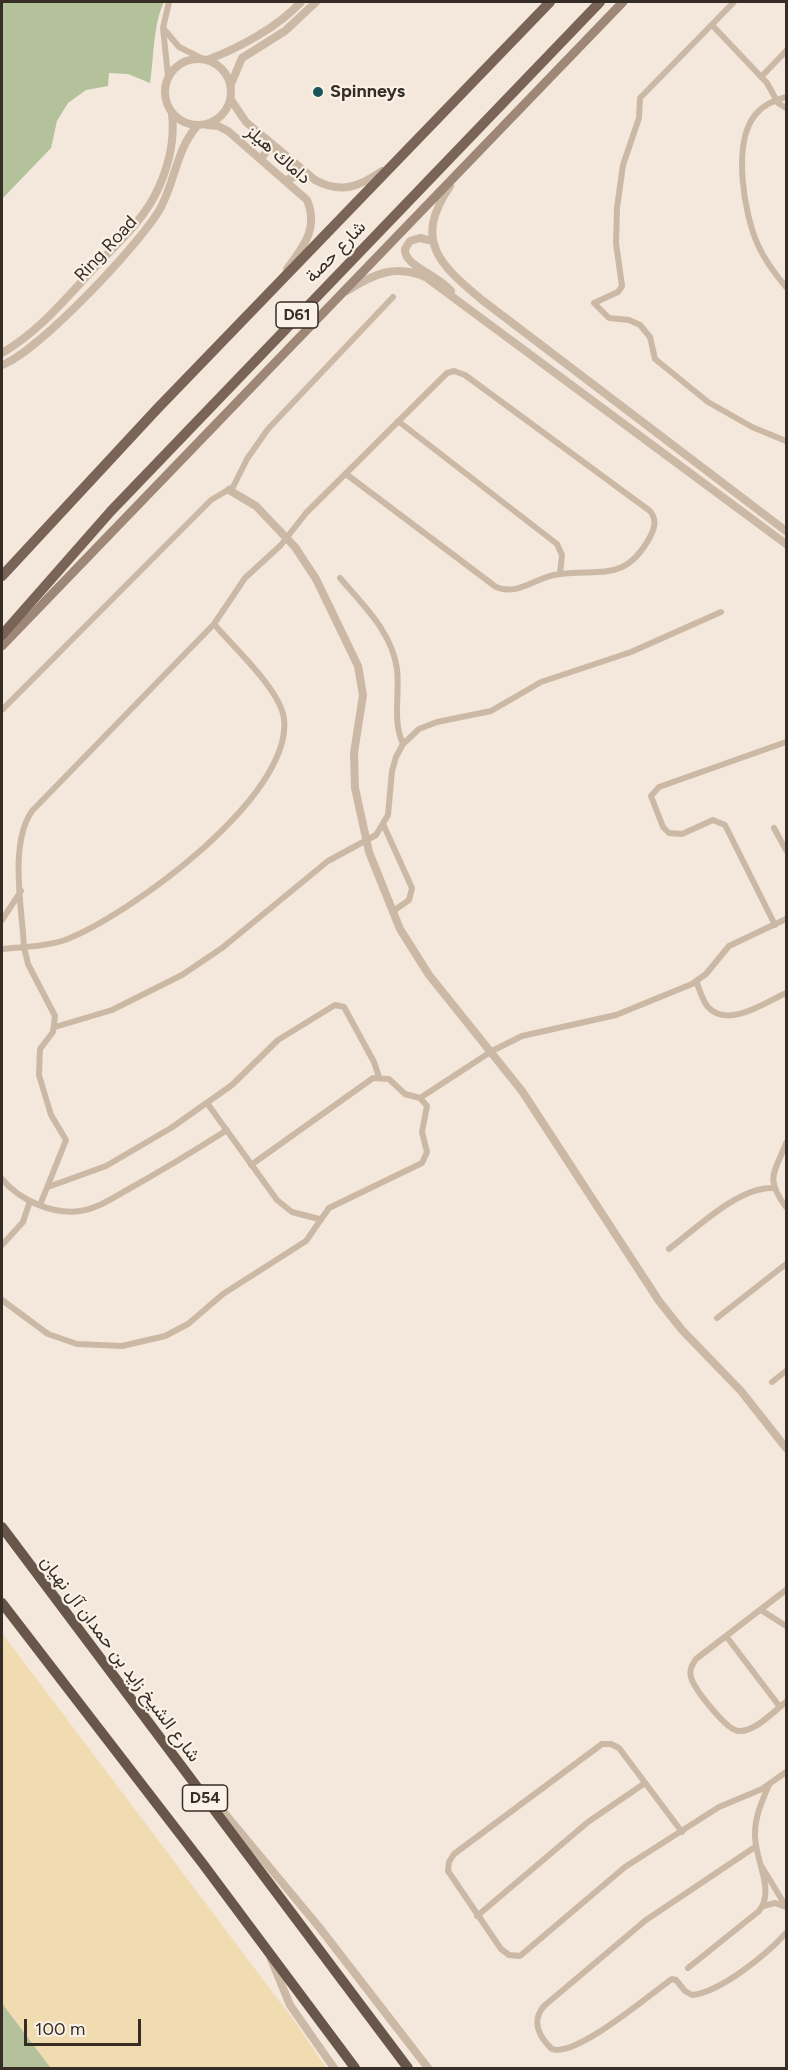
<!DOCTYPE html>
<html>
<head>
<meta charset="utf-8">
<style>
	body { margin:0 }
	#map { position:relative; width:788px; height:2070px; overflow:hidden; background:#f3e8db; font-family:Figtree,sans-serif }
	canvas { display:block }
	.frame { position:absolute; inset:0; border:3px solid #372d27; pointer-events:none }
	.scale { position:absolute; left:24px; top:2019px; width:117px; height:27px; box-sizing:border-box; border:3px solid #372d27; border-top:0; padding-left:8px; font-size:18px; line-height:21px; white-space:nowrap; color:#372d27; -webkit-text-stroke:4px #faf2e7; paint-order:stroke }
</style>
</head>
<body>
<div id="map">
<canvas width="788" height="2070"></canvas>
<div class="frame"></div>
<div class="scale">100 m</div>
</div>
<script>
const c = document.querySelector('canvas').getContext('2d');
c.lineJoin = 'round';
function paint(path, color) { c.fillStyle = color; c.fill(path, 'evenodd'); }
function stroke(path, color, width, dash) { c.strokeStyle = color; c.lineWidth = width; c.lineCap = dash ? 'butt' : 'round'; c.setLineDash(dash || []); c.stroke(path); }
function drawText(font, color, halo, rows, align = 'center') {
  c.font = font + ' Figtree,Vazirmatn,sans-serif'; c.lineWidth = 4.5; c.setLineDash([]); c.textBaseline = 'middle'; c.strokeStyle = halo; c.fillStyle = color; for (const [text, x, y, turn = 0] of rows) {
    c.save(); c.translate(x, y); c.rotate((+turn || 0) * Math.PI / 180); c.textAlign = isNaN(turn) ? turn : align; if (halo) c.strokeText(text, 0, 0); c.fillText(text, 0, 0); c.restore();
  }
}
paint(new Path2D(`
	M2,2H164C153,24 154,58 150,83L128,74L109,73L108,86L86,90L68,103L57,121L51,148L2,199Z
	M2,2003L51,2068H2Z`), '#b3c29a');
paint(new Path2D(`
	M2,1633L298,2026L326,2068H51L2,2003Z`), '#f0dcb0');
stroke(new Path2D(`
	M734,2L640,98L639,118L623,165L617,208L616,243L622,286L618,292L594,303L609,318L629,320L640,325L650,337L655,359L708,402L752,427L786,441
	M712,25L767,83L778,103L786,108
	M163,28L179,47L201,58
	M168,76L163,28L169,2
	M761,77L786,51
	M786,97C774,101 764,104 755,115C732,144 744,214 758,245C765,261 775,274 786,287
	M398,421L557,544L562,555L560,574
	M340,578C363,605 392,632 397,669C400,694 392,720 403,744
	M2,710L211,500L233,487L247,459L268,429L393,297
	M384,826L412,888L409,900L392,912
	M774,828L786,850
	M2,920L21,891
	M775,925L725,825L713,820L682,834L669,833L663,827L651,796L659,787L786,742
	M2,949C22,947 45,947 65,940C130,915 293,796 284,719C281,690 233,647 214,624
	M696,981C700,990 702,1000 708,1007C728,1029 766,1002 786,993
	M55,1027L112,1010L182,975L222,948L328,861L376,835L388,815L392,771L396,757L403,744L419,729L437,722L491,711L541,682L631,652L721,612
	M420,1098L492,1051L522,1036L616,1015L692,984L706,974L729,946L786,919
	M207,1103L277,1200L292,1212L319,1219
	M786,1143C775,1173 764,1177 786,1207
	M2,1179C19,1200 53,1215 80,1211C97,1209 112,1198 127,1190C161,1171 194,1151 227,1130
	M48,1187L106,1166L171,1128L232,1085L278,1040L335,1005L344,1007L374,1062L379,1077
	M40,1205L66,1140L51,1115L39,1075L40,1049L53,1032L55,1016L28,964L24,947C22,908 9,844 32,811L214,624L245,578L281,545L306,513L447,373L454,371L465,375L650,511C657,520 655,527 650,537C624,585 598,567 554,575C534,579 517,596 496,587L346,474
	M2,1245L23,1222L30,1201
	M669,1249C697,1228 739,1186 774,1188
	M2,1300L48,1334L77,1344L122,1346L165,1336L188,1324L223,1294L306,1241L329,1208L422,1163L427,1152L422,1132L427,1106L420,1098L405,1094L389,1079L373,1078L251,1165
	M717,1318L786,1264
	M772,1382L786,1371
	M786,1590L696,1659C692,1665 689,1670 691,1677C694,1689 727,1731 739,1731C755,1732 774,1711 786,1702
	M761,1610L786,1626
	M726,1636L780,1707
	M682,1832L619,1748L611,1744H602L454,1854L449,1862L448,1871L501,1949L509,1955L520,1956L625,1867L719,1807L762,1789L786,1772
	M755,1847L646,1920L544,2006C531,2021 539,2037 552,2049C576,2058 650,1994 672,1979L676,1980L685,1991L692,1995C721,1992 767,1954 786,1933
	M762,1867L785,1905
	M763,1906L775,1903L786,1907
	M477,1916L588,1822L645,1783
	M688,1968L759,1911C776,1890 754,1859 755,1834C755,1816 762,1801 769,1785`), '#cbb9a6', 6);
stroke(new Path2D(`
	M165 92a33 33 0 1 1 66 0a33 33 0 1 1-66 0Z
	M207,60C239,48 278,27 301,2
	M231,84L242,58L285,31L316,2
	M231,100L246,122L315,180C341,194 359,187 382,171
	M207,125L218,126L228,131L307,200C319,229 303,247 287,269
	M261,159L268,149L277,148
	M286,180L296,176L298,166
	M450,186C413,241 439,264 482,300L786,531
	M433,241L420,238L410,241L405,249C404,266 437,274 451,291
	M347,291C373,274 397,263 427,278L786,544
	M2,353C40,331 68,296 98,264C120,241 145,218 158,189C169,165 175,140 172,114
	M2,365C39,351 139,245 160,209C175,182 176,150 197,126
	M229,490L256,506L295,547L316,579L358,666L363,695L354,753L355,788L369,852L400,929L429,975L522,1091L659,1301L682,1330L741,1391L786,1448
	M212,1798L319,1927L428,2068
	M271,1959L290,2005L334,2068`), '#cbb9a6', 8);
stroke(new Path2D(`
	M2,646L623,2`), '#9f8777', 9);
stroke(new Path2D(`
	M2,576L157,409L550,2
	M2,635L111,511L600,2`), '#7a6458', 10);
stroke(new Path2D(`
	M2,1527L408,2068
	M2,1603L203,1864L355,2068`), '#69564b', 10);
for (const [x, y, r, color] of [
	[318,92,6,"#1b545a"]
]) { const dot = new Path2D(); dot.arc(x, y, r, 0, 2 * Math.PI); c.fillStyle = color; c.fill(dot); stroke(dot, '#faf2e7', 2); }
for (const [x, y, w] of [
	[297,315,42],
	[205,1798,45]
]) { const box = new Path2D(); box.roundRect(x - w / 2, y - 13, w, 26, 4.5); c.fillStyle = '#faf2e7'; c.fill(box); stroke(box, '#372d27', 1.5); }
drawText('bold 16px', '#372d27', null, [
	["D61",297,315],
	["D54",205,1798]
]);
drawText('bold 18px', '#372d27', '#faf2e7', [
	["Spinneys",330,92]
], 'left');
drawText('18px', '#372d27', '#faf2e7', [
	["داماك هيلز",278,155,41],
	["Ring Road",106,249,-47],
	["شارع حصة",336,252,-46],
	["شارع الشيخ زايد بن حمدان آل نهيان",120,1659,53]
]);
</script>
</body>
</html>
